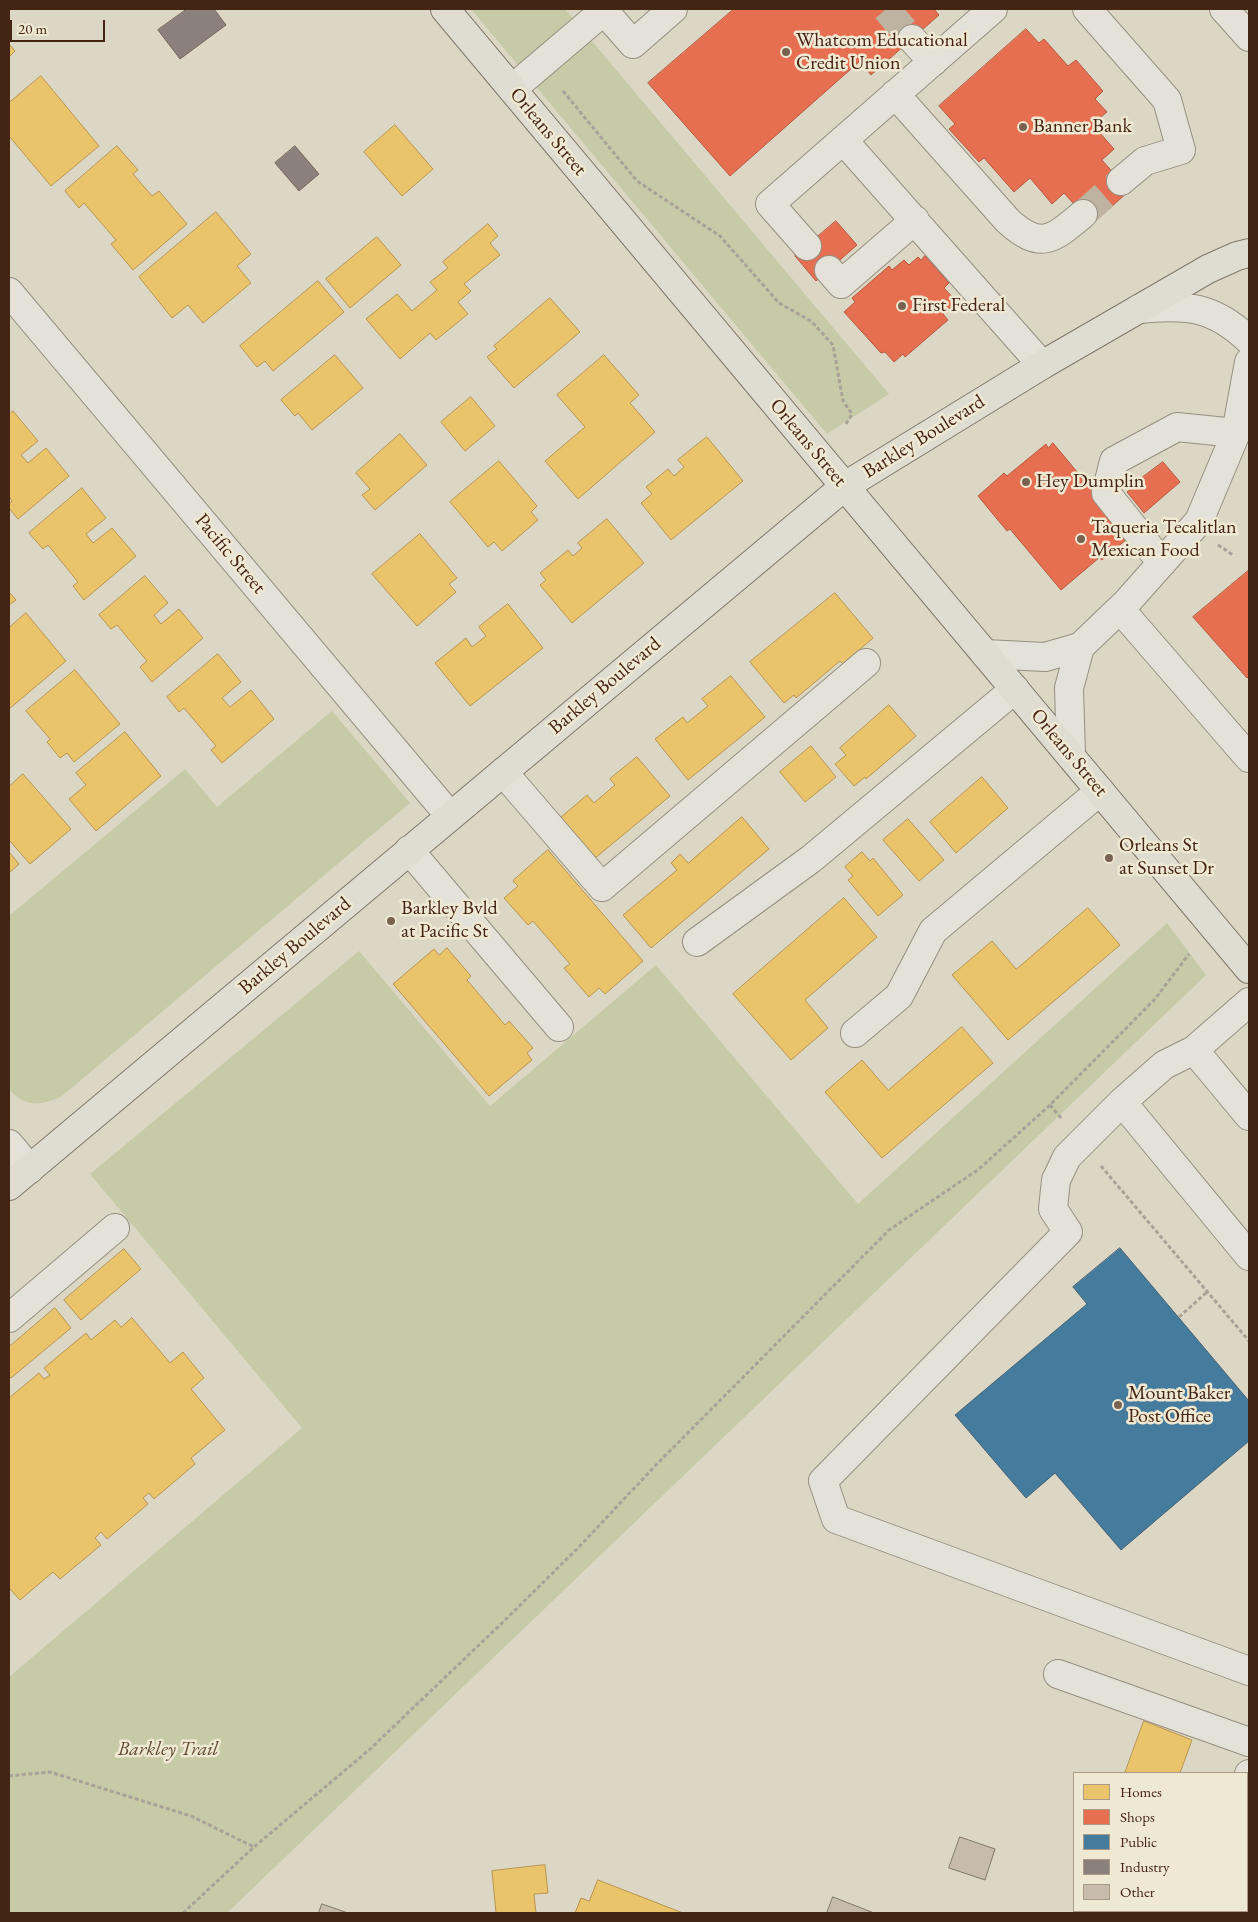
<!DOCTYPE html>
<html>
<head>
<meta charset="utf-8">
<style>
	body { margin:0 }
	#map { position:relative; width:1258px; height:1922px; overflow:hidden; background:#dcd7c4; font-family:"EB Garamond",serif }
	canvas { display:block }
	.frame { position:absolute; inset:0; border:10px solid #442412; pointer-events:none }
	.legend { position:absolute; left:1073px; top:1772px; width:175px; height:140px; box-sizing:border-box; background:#efe8d2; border:1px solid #ab9a85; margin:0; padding:6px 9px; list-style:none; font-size:15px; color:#442412 }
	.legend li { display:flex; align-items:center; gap:10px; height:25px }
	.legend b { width:25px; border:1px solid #ab9a85 }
	.scale { position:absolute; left:10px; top:20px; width:95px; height:22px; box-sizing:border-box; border:2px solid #442412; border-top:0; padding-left:6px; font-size:15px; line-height:18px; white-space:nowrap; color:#442412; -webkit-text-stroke:4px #efe8d2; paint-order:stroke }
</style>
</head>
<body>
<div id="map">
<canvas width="1258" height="1922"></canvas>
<div class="frame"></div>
<ul class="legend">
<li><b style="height:14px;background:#e9c46a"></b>Homes</li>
<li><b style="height:14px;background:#e76f51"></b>Shops</li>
<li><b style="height:14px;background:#457b9d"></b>Public</li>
<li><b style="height:14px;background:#8a817c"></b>Industry</li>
<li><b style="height:14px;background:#c7bcac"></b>Other</li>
</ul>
<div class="scale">20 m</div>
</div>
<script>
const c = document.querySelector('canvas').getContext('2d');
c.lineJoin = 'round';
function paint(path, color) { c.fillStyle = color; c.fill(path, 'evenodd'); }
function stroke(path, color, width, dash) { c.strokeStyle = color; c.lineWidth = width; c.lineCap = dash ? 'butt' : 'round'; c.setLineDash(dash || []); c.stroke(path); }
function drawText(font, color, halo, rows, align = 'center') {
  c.font = font + ' "EB Garamond",serif'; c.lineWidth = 5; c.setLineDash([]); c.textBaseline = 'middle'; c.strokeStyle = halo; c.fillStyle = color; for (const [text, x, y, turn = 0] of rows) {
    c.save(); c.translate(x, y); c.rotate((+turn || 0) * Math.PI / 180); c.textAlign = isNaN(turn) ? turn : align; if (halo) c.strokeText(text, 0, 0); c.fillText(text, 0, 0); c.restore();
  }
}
paint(new Path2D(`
	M471,9H565L889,394L827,434Z
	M332,711L410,803L62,1096C42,1106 24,1108 9,1089V916L185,769L217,807Z
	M1167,923L1206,975L227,1913H9V1677L302,1428L90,1174L359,951L490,1106L656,965L858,1204Z`), '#c7caa7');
const homes = new Path2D(`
	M9,44L15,51L9,57Z
	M41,76L99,146L51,186L9,136V103Z
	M395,125L433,169L402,196L364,152Z
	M117,146L138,170L133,174L152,196L159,191L187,224L133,270L111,244L116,240L84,203L79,208L65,191Z
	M216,212L251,254L237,266L251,283L203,323L188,305L172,318L139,277Z
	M488,224L498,236L490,243L500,255L464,284L471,291L458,302L468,314L436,340L430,333L400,359L366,319L397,294L412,311L437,290L430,282L448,268L443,262Z
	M377,237L401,265L350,308L326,279Z
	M318,281L344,312L273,371L265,361L257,367L240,346Z
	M550,298L580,332L514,388L487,357L497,349L494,346Z
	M335,355L363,388L312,430L298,413L295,416L281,400Z
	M604,355L639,395L630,403L655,432L578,499L545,461L585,427L557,395Z
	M471,397L495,426L465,451L441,422Z
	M13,411L38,441L21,455L28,463L46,448L69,476L18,519L9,508V504L12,501L9,496V415Z
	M400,434L427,465L375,510L362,495L370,489L356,473Z
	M707,437L743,481L671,540L641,503L652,494L646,487L668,469L674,476L684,467L678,460Z
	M499,461L537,506L531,512L538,520L502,551L494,542L488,547L450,502Z
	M82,488L106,518L86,534L93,543L112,528L136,556L84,600L73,586L78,582L48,545L43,549L29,533Z
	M607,519L644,563L572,623L540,585L546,580L540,573L568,550L573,556L582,548L578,543Z
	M420,534L457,578L449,584L456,592L417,626L372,574Z
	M145,576L168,603L154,615L161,624L179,609L203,638L152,682L140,667L147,661L117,625L111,629L99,615Z
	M9,592L16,600L9,605Z
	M835,593L873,638L843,664L840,661L796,698L794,695L784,703L750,662Z
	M508,604L543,648L470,706L435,663L466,638L472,647L486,636L479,627Z
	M26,613L66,661L9,709V628Z
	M218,654L241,682L222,698L230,707L251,690L274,719L222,763L211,750L216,746L184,708L179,712L167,697Z
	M75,670L120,724L74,762L67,753L60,758L47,742L50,739L26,711Z
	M731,676L765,717L688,780L655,739L683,717L687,723L708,706L702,699Z
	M889,705L916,736L866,779L865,777L854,786L835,764L846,755L840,748Z
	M125,732L161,776L96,831L69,799L86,785L76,773Z
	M811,746L836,777L805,802L780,772Z
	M637,757L670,796L594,859L560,818L587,795L594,803L615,785L610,779Z
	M23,774L71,829L30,864L9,840V787Z
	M982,777L1008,808L956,853L930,822Z
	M742,817L769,849L651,948L623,915L677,870L671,863L680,854L688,863Z
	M908,819L944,860L919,881L883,840Z
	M548,850L643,961L605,994L599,988L589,997L564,968L570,964L533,921L528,925L504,898L518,886L513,881Z
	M9,852L19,864L9,873Z
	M862,852L870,861L873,858L903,895L878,916L848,880L853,876L845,867Z
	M844,898L877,937L805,1000L828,1028L791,1060L733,994Z
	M1088,908L1120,945L1008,1040L952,975L992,941L1016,969Z
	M447,948L471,976L467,980L505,1025L509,1021L533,1048L527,1053L532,1060L489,1096L393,984L434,949L439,955Z
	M962,1027L993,1063L882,1158L825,1092L862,1060L888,1090Z
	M124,1249L141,1269L81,1320L64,1300Z
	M55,1308L71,1328L11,1378L9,1376V1347Z
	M132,1318L170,1363L183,1352L204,1378L191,1389L225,1430L191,1458L195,1464L154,1499L149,1493L143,1498L148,1504L107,1539L101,1532L95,1538L101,1545L60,1579L53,1572L20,1600L9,1588V1398L39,1373L44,1379L50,1375L44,1368L86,1333L91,1340L115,1320L121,1327Z
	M1144,1721L1192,1740L1180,1773H1125Z
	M545,1865L548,1893L534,1894L536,1913H496L492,1871Z
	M598,1880L683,1913H575L581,1898L589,1901Z
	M1170,1911H1229V1913H1169Z`);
paint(homes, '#e9c46a');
stroke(homes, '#b89450', 1);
const shops = new Path2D(`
	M734,9H934L939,15L871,75L860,61L730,176L648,83Z
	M1026,29L1039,43L1044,39L1068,66L1076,60L1103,91L1095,99L1107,112L1092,124L1114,149L1102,160L1129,191L1092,224L1064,193L1052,204L1030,178L1014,192L984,158L979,162L949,129L955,124L939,106Z
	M836,221L857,245L816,281L795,256Z
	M925,256L949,283L944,288L957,302L943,314L948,320L905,357L903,354L894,362L885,352L881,353L844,312L855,302L852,298L889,266L892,270L904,260L909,265L918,257L921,260Z
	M1053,443L1093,491L1134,533L1102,560L1100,557L1061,590L1010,529L1007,531L978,496L1004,473L1007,476L1046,444L1048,448Z
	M1163,462L1180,482L1144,513L1127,492L1132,488L1131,486Z
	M1249,570V676L1247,678L1193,617Z`);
paint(shops, '#e76f51');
stroke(shops, '#b6583e', 1);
const public = new Path2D(`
	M1120,1248L1249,1401V1441L1121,1550L1055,1473L1026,1498L955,1415L1087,1304L1073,1287Z`);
paint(public, '#457b9d');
stroke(public, '#456173', 1);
const industry = new Path2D(`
	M187,9H214L226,25L180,59L158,30Z
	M295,146L319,174L299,191L275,163Z`);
paint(industry, '#8a817c');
stroke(industry, '#75655c', 1);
const building = new Path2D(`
	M960,1837L995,1849L985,1880L949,1868Z
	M833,1897L874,1913H827Z
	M322,1904L348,1913H319Z`);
paint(building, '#c7bcac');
stroke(building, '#80776b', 1);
stroke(new Path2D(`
	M886,9L912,39
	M1083,214L1121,181`), '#beb3a0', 28, [28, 14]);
const minor = new Path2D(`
	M1087,9L1167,100L1181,150L1145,161L1121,181
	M1224,9L1249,37
	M604,11L633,44L673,9
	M912,39L933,62
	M512,89L606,9
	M895,94L1008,221C1041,251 1053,239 1083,214
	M843,140L1042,365
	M807,246L770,204L993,9
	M829,270L841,284L915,220
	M9,292L450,816
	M1139,309C1186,304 1213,306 1249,340
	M1162,563L1106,493L1114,461L1177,427L1236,433
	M1120,609L1249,758
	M985,654L1045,657L1080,647L1127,602L1199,521L1236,433L1249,362
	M1071,756L1069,688L1080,647
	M503,772L602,887L866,663
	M409,850L559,1027
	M697,942L811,859L1015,689
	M1249,1002L1194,1050L1164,1065L1122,1102L1249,1256
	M855,1033L899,996L933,931L1100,791
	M1194,1050L1249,1116
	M1122,1102L1067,1157L1056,1180L1053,1209L1068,1232L823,1481L836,1519L1249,1671
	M9,1144L30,1169
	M9,1318L115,1228
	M1058,1674L1249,1742
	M1247,1781L1249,1774
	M1247,1853L1249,1857`);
const major = new Path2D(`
	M445,9L1249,969
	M9,1186L845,486L1042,365L1208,269L1237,256L1249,253`);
stroke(minor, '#968f82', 30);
stroke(major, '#80776b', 30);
stroke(new Path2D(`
	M563,91L637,181L720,236L779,303L811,321L833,345L843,401L852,414L846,424
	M1218,545L1233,555
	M1050,1105L1062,1119
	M1101,1166L1249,1341
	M1179,1317L1207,1292
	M9,1776L50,1772L191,1816L254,1847
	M183,1913L254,1847L369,1750L502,1623L579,1547L655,1466L889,1230L979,1169L1050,1105L1155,999L1189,954`), '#a8a299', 3, [4, 2.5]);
stroke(minor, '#e4e1d8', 28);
stroke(major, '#dfdcd2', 28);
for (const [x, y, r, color] of [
	[786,52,5,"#796350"],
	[1023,127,5,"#796350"],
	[902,306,5,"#796350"],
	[1026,482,5,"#796350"],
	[1081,539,5,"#796350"],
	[1109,858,5,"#796350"],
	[391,921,5,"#796350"],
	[1118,1405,5,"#796350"]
]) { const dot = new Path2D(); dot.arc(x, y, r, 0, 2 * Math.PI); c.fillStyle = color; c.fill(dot); stroke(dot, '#efe8d2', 2); }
drawText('20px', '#442412', '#efe8d2', [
	["Whatcom Educational",796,41],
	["Credit Union",796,64],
	["Banner Bank",1033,127],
	["First Federal",912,306],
	["Hey Dumplin",1036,482],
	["Taqueria Tecalitlan",1091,528],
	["Mexican Food",1091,551],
	["Orleans St",1119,846],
	["at Sunset Dr",1119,869],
	["Barkley Bvld",401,909],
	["at Pacific St",401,932],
	["Mount Baker",1128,1394],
	["Post Office",1128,1417]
], 'left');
drawText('20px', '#442412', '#efe8d2', [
	["Orleans Street",548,132,50],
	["Barkley Boulevard",924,437,-32],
	["Orleans Street",808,443,50],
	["Pacific Street",230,554,50],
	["Barkley Boulevard",605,686,-40],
	["Orleans Street",1069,753,50],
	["Barkley Boulevard",295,946,-40]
]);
drawText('italic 20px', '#604b31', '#efe8d2', [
	["Barkley Trail",168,1750]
]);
</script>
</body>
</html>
